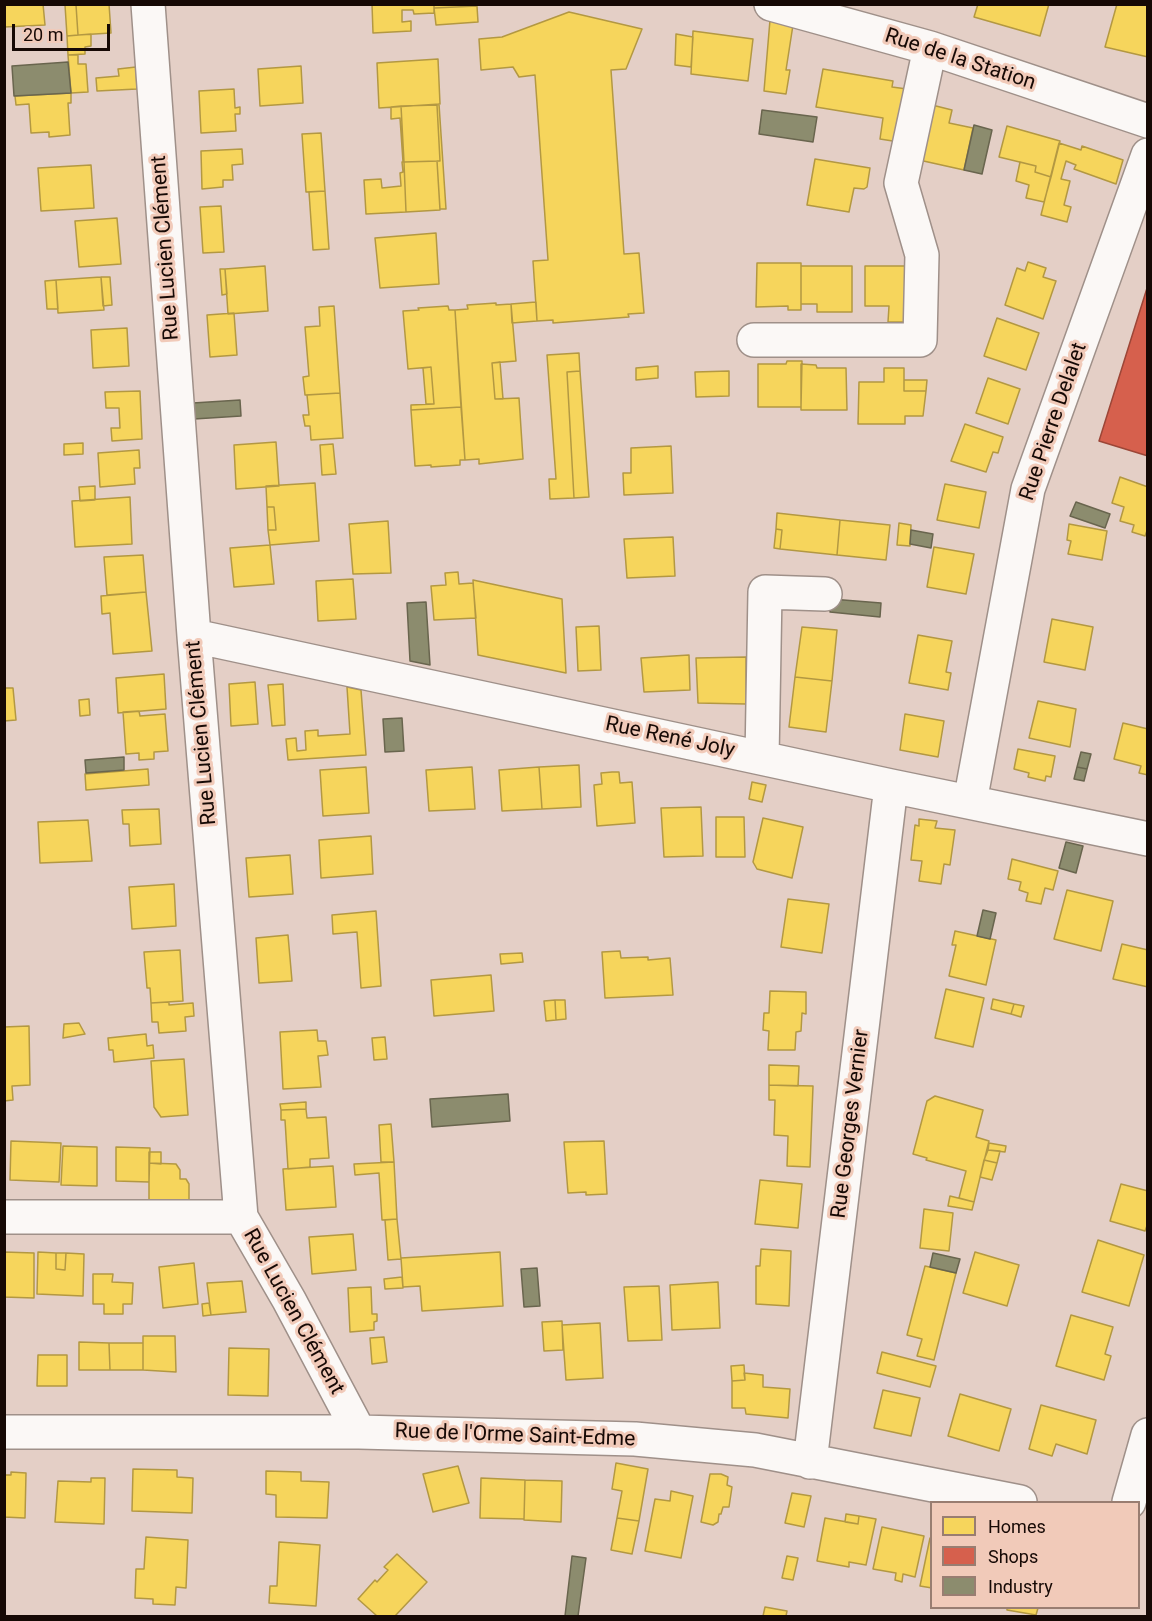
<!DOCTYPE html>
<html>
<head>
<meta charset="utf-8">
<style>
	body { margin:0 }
	#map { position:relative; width:1152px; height:1621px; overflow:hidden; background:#e4cfc6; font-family:Roboto,sans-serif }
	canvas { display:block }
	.frame { position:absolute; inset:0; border:6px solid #160905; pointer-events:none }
	.legend { position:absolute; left:930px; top:1501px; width:210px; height:108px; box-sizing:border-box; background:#f1cab9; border:2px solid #997d71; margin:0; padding:8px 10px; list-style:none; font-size:18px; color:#160905 }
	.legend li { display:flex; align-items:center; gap:12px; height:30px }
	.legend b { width:30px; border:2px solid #997d71 }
	.scale { position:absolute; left:12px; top:24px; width:98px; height:27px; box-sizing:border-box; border:3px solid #160905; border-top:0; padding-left:8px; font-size:18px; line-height:21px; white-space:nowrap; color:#160905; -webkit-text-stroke:4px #f1cab9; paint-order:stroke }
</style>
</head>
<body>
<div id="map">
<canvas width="1152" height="1621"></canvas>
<div class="frame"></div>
<ul class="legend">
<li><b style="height:16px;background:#f6d55c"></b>Homes</li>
<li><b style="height:16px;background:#d6604d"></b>Shops</li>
<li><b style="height:16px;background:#8c8c6e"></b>Industry</li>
</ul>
<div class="scale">20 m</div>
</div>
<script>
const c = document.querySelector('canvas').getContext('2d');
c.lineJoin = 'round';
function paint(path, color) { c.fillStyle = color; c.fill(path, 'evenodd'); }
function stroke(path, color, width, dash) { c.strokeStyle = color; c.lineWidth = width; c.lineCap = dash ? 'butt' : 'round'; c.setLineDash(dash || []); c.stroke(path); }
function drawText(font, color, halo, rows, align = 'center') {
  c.font = font + ' Roboto,sans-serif'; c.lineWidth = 6; c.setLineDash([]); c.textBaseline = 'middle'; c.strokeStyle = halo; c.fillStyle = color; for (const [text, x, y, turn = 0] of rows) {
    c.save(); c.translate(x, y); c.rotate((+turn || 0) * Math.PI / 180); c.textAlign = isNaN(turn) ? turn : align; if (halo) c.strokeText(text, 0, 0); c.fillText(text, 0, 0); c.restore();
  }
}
const homes = new Path2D(`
	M4,4H43L45,25L4,27Z
	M65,4H109L111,33L78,35L76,5Z
	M372,4H434V13L414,14L413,10H402V22L411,21V31L373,33Z
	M434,4H477V6L434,8Z
	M978,4H1049L1040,36L974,17Z
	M1117,4H1148V57L1105,47Z
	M65,5H76L78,35L67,36Z
	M477,6L478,22L436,25L434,8Z
	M569,12L642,29L626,69L611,70L624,254L639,253L644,313L628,314L629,317L553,323V320L537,321L533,261L548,260L535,75L519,77L513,67L481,70L479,39L502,37Z
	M770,20L793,25L786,70H790L786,94L764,91Z
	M693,31L753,39L748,81L691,74Z
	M91,34V46L85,47V54L68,55L67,36Z
	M676,34L693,37L691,67L675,65Z
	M68,55H78V64H86L88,92L71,93Z
	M438,59L440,104L379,108L377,63Z
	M301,66L303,103L260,106L258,69Z
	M136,67L137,89L97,91L96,78L119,76L118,69Z
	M823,69L893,81L892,87L907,89L899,142L880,139L883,118L816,107Z
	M234,89L235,108L240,107V114H235L236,131L201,133L199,91Z
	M71,93V103H68L70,135L49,137V132L31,133L29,104L16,105L15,96Z
	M439,104L446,209H440L437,161H440L437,105Z
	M437,105L440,161L404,162L401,106Z
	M932,105L952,110L949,123L973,128L964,170L919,160Z
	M401,106L404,162H403L400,118L391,119V107Z
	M1007,126L1060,141L1051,177L1035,172L1036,166L999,157Z
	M321,133L325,191L306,192L302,134Z
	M1059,143L1081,150L1082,146L1123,160L1116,184L1074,169L1076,165L1066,161L1061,179L1070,181L1064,205L1071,207L1067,222L1041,215Z
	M242,149L243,164L232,165L233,180H223V187L202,189L201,151Z
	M815,159L870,168L867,187L864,189L854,188L849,212L807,205Z
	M437,161L440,210L406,212L404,162Z
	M402,162H404L406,212L366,214L364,180L381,179L382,188L401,186L400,173L403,172Z
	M1020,162L1036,166L1035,172L1051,177L1044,202L1026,198L1029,185L1016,181Z
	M91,165L94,208L41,211L38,168Z
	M325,191L329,249L313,250L309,192Z
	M221,206L224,252L203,253L200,207Z
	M117,218L121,264L79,267L75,221Z
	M436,233L439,284L380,288L375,238Z
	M1028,262L1046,268L1043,277L1056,281L1043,319L1005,305L1017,268L1025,271Z
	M757,263H801V310H788V306L756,307Z
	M265,266L268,311L228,314L225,269Z
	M801,266H852V312H817V304H801Z
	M865,266H908L909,322H888L889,306H865Z
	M220,269H225L227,294L222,295Z
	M101,277L104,310L58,313L56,280Z
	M101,277H110L112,305L103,306Z
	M56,280L58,309H47L45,281Z
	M536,302L537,321L512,323L511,304Z
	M496,303V305L511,304L516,361L492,363L495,399L519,398L523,459L479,464V459L465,460L455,310L468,309L467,305Z
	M334,306L340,393L305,395L303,377L309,376L305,327L320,326L319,307Z
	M448,306L449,310H455L461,407L411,410V405L434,404L431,367L408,369L403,311L419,310L418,308Z
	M234,313L237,355L210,357L207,315Z
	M997,318L1039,333L1026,370L984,356Z
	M127,328L129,366L93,368L91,330Z
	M579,353L580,371L567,372L574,498L550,499L549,479H556L547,355Z
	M787,361H802L801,407H758V364H786Z
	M500,362L503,399H495L492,363Z
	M801,364L816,365L817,368H846L847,410H801Z
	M658,366V378L636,380V368Z
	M431,367L434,404H426L423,368Z
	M884,368H904V391H926L923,416H905V424H858L859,382H884Z
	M580,371L589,497L574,498L567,372Z
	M729,371V396L696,397L695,372Z
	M988,378L1020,389L1008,424L976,413Z
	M904,380H927L926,391H904Z
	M140,391L142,439L112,441L111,428H120L119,408H106L105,392Z
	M340,393L343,438L311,440L310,426H305L303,415H309L307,395Z
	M461,407L465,460H460V465L431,467V465L415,466L411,410Z
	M965,424L1003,437L998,453L993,452L986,472L951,461Z
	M276,442L279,486L236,489L234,445Z
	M83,443V454L64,455V444Z
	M333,444L336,474L322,475L320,445Z
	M671,446L673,493L624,495L623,473H631V448Z
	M139,450L140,468H134L135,484L100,487L98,453Z
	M1120,477L1148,487V528L1145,536L1132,532L1134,525L1120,521L1124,507L1112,503Z
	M315,483L319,541L270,545L268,530H276L274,507H267L266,486Z
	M945,484L986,492L979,528L937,520Z
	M95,486V500L80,501L79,487Z
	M130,497L132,544L75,547L72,501Z
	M267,507H274L276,530H268Z
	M777,513L840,520L837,555L780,549L782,530L776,529Z
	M840,520L890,525L886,560L837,555Z
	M388,521L391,573L353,574L349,524Z
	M899,523L911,525L910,546L897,545Z
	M1069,524L1107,531L1102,560L1068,554L1071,541L1067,540Z
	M776,529L782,530L780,549L774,548Z
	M673,537L675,576L627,578L624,539Z
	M270,545L274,584L234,587L230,548Z
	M934,547L974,554L966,594L927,587Z
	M143,555L146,592L107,595L104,557Z
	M458,572L459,584L473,583L476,618L434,620L431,586L446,585L445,573Z
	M353,579L356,619L318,621L316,581Z
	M473,580L562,599L566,673L478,655Z
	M146,592L152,651L113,654L110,613L102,614L101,596Z
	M1052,619L1093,627L1085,670L1044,662Z
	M599,626L601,670L578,671L576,627Z
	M802,627L837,630L832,681L795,677Z
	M918,635L952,641L946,672L951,673L948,690L909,683Z
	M689,655L690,690L644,692L641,658Z
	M746,657V704L698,703L696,658Z
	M164,674L166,709L118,713L116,678Z
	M795,677L832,681L826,732L789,727Z
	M255,682L258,724L231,726L229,684Z
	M283,684L285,725L272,726L268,685Z
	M347,687L361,690L366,755L288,760L286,739L296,738L297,751L306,750L305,731L318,730V736L350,734Z
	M4,688H13L16,720L4,721Z
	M89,699L90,715L80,716L79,700Z
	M1038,701L1076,709L1070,747L1029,738Z
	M139,711L140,716L165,714L168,751L154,752V759L139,760V753L126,754L123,712Z
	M905,714L944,721L938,757L900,750Z
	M1123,723L1148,729V775L1139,773L1141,766L1114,759Z
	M1018,749L1055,756L1051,777L1046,776L1045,781L1028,777L1029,773L1014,769Z
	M579,765L581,807L542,809L539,767Z
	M366,767L369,813L323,816L320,770Z
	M472,767L475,809L429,811L426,770Z
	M539,767L542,809L502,811L499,770Z
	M148,769L149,785L86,790L85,774Z
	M612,772H619L620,783L632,782L635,823L597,826L594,785L602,784L601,773Z
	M752,782L766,785L762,802L749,799Z
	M701,807L703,856L664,857L661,808Z
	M159,809L161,844L130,846L129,824H123L122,810Z
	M716,817H744L745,857H716Z
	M763,818L803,827L792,878L757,869L753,862Z
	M919,819L937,821L935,828L955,830L950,865L944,864L941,884L919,881L922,861L911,860L915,825L919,826Z
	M88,820L92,861L40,863L38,822Z
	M371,836L373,874L321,878L319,840Z
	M290,855L293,894L249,897L246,858Z
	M1012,859L1058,871L1053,890L1045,888L1041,904L1026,901L1028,893L1019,890L1021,882L1008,879Z
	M174,884L176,926L132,929L129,887Z
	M1067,890L1113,901L1101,951L1054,939Z
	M788,899L829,904L822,953L781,947Z
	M376,911L381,986L361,988L357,932L333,934L332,915Z
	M955,931L996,940L986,985L949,976L956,945H952Z
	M288,935L292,981L259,983L256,938Z
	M1122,944L1148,950V987L1113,979Z
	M180,950L183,1001L151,1003L150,988H147L144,952Z
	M620,951L621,958L648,957V960L670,958L673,995L605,998L602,952Z
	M522,953L523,962L501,964L500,954Z
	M491,975L494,1011L434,1016L431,980Z
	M946,989L984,998L973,1047L935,1038Z
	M770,991L806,992V1014L802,1013L801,1031L796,1032L795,1050H768L769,1031L763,1030L764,1013H769Z
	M993,999L1014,1004L1011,1014L991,1009Z
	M555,1000H565L566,1019L556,1020Z
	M555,1000L556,1020L546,1021L544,1001Z
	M169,1002V1005L193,1003L194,1016L185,1017L186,1031L159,1033L158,1022H152L151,1003Z
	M1014,1004L1024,1006L1021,1017L1011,1014Z
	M79,1023L85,1034L63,1038L64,1024Z
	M29,1026L30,1085L12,1086L13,1100L4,1101V1027Z
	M317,1030L318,1041H326L328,1055L318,1056L321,1087L283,1089L280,1032Z
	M146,1034L147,1046L153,1045L154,1058L114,1062L113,1050H109L108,1038Z
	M385,1037L387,1059L374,1060L372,1038Z
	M184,1059L188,1115L161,1117L154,1107L151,1061Z
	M769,1065L799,1066L798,1086L769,1085Z
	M769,1085L813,1086L810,1167L787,1166L788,1136L774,1135L775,1100H769Z
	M935,1096L983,1110L976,1137L989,1141L974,1202L959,1198L966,1171L926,1160L927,1158L913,1154L927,1101Z
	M306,1102V1109L281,1110L280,1104Z
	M306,1109L307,1118L326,1117L329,1158L310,1159V1167L288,1169L285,1120H281V1110Z
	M391,1124L394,1162H381L379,1125Z
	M11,1141L61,1143L59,1182L10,1180Z
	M604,1141L607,1194L586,1195V1192L568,1193L564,1142Z
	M989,1143L1006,1146L1005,1152L988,1150Z
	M63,1146L97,1147V1186L61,1185Z
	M116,1147L150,1148L149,1182L116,1181Z
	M988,1150L1000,1151L997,1163L984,1160Z
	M149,1152H161V1164L149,1163Z
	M984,1160L997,1163L992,1180L980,1177Z
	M394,1162L397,1219L382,1220L379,1173L355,1175L354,1164Z
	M149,1163L176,1164L180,1170V1179H186L189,1184V1203L149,1202Z
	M333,1166L336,1207L286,1210L283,1169Z
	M760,1180L802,1184L798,1228L755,1224Z
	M1121,1184L1148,1191V1223L1145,1231L1110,1221Z
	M950,1196L974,1202L972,1210L948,1206Z
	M924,1209L953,1213L949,1251L920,1248Z
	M397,1219L401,1259L388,1260L385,1220Z
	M353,1234L356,1270L312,1274L309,1237Z
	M1098,1240L1144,1255L1129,1306L1082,1292Z
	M761,1249L791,1251L789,1306L756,1304V1266H760Z
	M4,1252L34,1253V1298L4,1297Z
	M38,1252L56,1253V1269L65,1270L66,1253L84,1254L83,1296L37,1294Z
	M500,1252L503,1306L422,1311L420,1286L403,1287L401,1258Z
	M975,1252L1019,1265L1007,1306L963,1293Z
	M56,1253H66L65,1270L56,1269Z
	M194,1263L198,1304L163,1308L159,1267Z
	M925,1266L956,1273L934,1360L917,1356L922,1339L907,1335Z
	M93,1274H113L112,1282L133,1283L132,1304H123V1314H104V1304H93Z
	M402,1277L403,1288L385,1289L384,1279Z
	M242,1281L246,1312L211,1315L207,1283Z
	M718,1282L720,1328L672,1330L670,1285Z
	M659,1286L662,1340L628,1341L624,1287Z
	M371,1287L372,1314H377V1321L374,1322V1330L350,1332L348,1288Z
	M209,1303L211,1315L203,1316L202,1304Z
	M1071,1315L1113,1327L1105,1354L1111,1356L1104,1380L1056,1366Z
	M562,1321L563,1350L544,1351L542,1322Z
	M600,1323L603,1378L566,1380L562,1325Z
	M143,1336H175L176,1372L143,1370Z
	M384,1337L387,1362L372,1364L370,1338Z
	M79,1342L109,1343L110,1370H79Z
	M109,1343H143V1370H110Z
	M229,1348L269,1349L268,1396L228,1395Z
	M882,1352L936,1366L930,1387L877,1373Z
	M38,1355H67V1386H37Z
	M744,1365L745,1380L732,1381L731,1366Z
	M744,1373L763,1375V1387L790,1389L788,1418L746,1414L745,1408H732V1381L745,1380Z
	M883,1390L920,1398L911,1436L874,1428Z
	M960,1394L1011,1409L999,1451L948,1436Z
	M1041,1405L1096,1420L1087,1454L1056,1444L1052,1456L1029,1449Z
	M616,1463L648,1469L639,1521L617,1518L622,1491L612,1489Z
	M458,1466L469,1503L433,1512L423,1474Z
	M133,1469L177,1470V1477L193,1478L192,1513L132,1511Z
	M266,1471L301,1472V1481L329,1482L327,1518L276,1517V1495L266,1494Z
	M11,1472L26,1473L25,1518L4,1517V1475H11Z
	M710,1474H721L728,1477L727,1485L732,1487L729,1507H723L721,1514H719L718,1522L713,1525L701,1522Z
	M91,1478H105L104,1524L55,1522L58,1481L91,1482Z
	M481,1478L525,1480L524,1519L480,1518Z
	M525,1480L562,1481L561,1522L524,1520Z
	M671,1491L693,1496L681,1558L645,1551L655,1499L670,1501Z
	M792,1493L811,1496L804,1527L785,1523Z
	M846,1514L859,1516L858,1524L845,1522Z
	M859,1516L876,1519L866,1565L849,1562V1567L817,1561L825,1518L858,1524Z
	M617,1518L639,1521L632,1554L611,1550Z
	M882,1527L924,1536L915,1577L903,1574L902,1582L895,1580L896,1573L873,1569Z
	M146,1537L188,1540L186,1588L176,1587L175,1605L153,1604V1599L135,1598L136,1569H144Z
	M930,1538H932V1588L920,1586Z
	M279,1542L320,1545L316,1606L269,1603L270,1586H277Z
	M397,1554L427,1582L395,1616H377L358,1599L375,1580L377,1582L388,1570L384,1567Z
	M787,1556L798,1558L793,1580L782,1578Z
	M765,1607L787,1611L786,1616H763Z
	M1007,1608H1038L1036,1615L1007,1610Z`);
paint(homes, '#f6d55c');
stroke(homes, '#b39842', 1.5);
const shops = new Path2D(`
	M1148,285V456L1099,441Z`);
paint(shops, '#d6604d');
stroke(shops, '#9c4637', 1.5);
const industry = new Path2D(`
	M68,62L71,93L14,96L12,66Z
	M762,110L817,117L813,142L759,134Z
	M974,125L992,130L982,174L964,170Z
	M240,400L241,416L194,419L193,403Z
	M1076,502L1110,514L1105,528L1070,516Z
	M911,530L933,534L931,548L910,544Z
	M831,599L881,603L880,617L830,612Z
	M426,602L430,665L410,661L407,603Z
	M402,718L404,751L385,752L383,719Z
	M1081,752L1091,754L1087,769L1077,767Z
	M124,757V770L86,773L85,760Z
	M1077,767L1087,769L1084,781L1074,779Z
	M1066,842L1083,846L1076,873L1059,868Z
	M983,910L996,913L990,939L977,936Z
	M508,1094L510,1121L432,1127L430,1099Z
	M933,1253L960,1259L956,1273L930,1267Z
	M537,1268L540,1306L524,1307L521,1269Z
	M572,1556L586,1558L578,1616H565Z`);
paint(industry, '#8c8c6e');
stroke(industry, '#69654e', 1.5);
const minor = new Path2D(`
	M148,4L194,636L241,1217L289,1300L359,1432
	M771,4L930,48L1148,121
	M754,340H920L922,255L901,183L930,48
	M194,636L891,786L1148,839
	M762,758L765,592L825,594
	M970,802L1028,489L1148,155
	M4,1217H241
	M4,1432H359L635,1439L755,1450L1020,1502
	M810,1462L891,786
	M1129,1502L1148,1435`);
stroke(minor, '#9f9089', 36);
stroke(minor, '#fbf8f6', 33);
drawText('21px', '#160905', '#f1cab9', [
	["Rue de la Station",960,60,18],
	["Rue Lucien Clément",166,248,-94],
	["Rue Pierre Delalet",1054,422,-71],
	["Rue Lucien Clément",202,733,-95],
	["Rue René Joly",670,738,12],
	["Rue Georges Vernier",851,1124,-83],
	["Rue Lucien Clément",293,1312,61],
	["Rue de l'Orme Saint-Edme",515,1436,2]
]);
</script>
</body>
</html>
